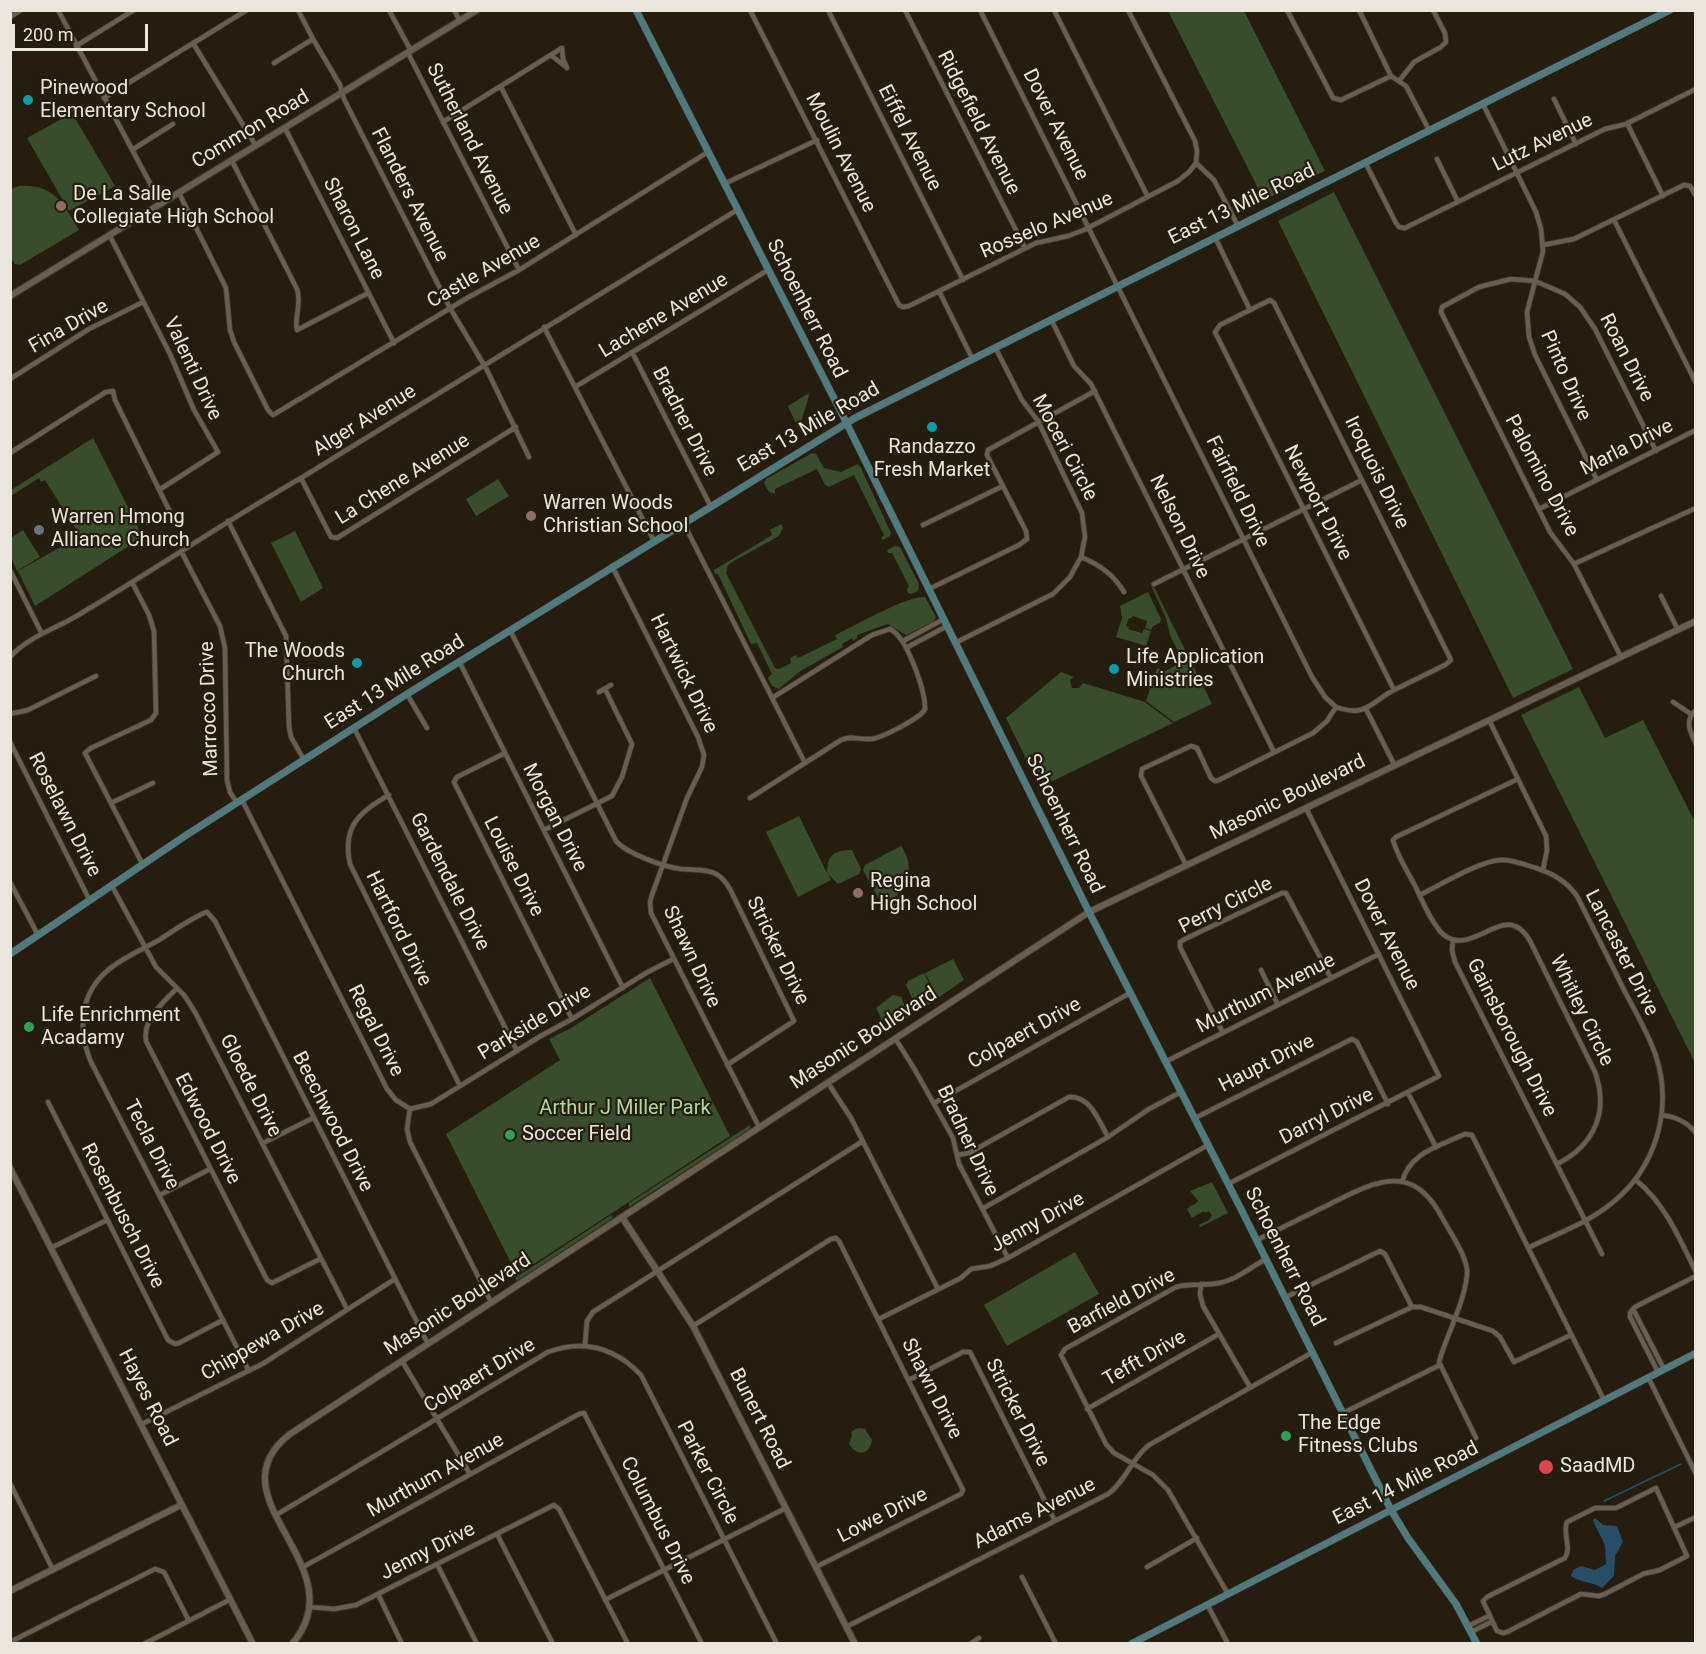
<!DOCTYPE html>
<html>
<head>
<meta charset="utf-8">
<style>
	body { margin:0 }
	#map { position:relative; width:1706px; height:1654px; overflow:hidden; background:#241d10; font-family:Roboto,sans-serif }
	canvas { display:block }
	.frame { position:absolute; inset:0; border:12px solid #ebe6dd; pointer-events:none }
	.scale { position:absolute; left:12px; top:24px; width:136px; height:27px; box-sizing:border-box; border:3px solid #ebe6dd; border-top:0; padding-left:8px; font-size:18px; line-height:21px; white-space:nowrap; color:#ebe6dd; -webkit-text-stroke:4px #241d10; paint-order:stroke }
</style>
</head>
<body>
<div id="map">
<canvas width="1706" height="1654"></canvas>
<div class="frame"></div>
<div class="scale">200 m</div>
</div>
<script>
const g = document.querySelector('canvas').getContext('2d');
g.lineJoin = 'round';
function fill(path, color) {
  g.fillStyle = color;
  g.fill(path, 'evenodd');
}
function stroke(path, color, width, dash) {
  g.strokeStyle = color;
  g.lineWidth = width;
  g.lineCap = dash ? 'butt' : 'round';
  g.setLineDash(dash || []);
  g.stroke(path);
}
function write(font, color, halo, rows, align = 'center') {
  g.font = font + ' Roboto,sans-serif';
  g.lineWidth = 4.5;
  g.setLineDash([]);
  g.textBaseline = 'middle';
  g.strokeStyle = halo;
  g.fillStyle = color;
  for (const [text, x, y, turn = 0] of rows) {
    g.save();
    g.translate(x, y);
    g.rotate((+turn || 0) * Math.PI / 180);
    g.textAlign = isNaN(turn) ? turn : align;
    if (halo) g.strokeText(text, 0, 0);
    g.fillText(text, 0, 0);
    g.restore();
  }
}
const green = new Path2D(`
	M1168,11H1244L1325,171L1264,200Z
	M72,113L115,186L69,211L27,138Z
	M19,186C54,184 63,203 79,230L20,265L15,264L10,257L11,189Z
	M1334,192L1573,669L1513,698L1278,221Z
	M809,393C808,405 801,415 801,428H798L788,406Z
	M93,438L143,537L35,606L18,571L66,544V538L77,531L45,480L41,482L39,478L11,496V490Z
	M812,453L816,454L824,468L841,472L858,464L861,468L891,533L890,536L883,540L881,538L884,535L854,475L829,487L825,485L817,469L775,489V494L769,492L764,483L766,479Z
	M498,479L509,496L476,516L466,499Z
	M781,524L783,528L779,536L732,562L728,565L726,573L775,668L779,669L791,663L790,658L796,655L798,658L837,639L835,635C854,626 908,595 925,597L936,617L934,621L906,635L888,624L857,635V638L853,641L852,638L842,644L843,647L799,672L779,689L772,686L768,678L772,674L757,643L751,644L718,574H715L714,570L772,535L770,530Z
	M23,530L40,557L17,571L11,557V538Z
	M295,531L323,588L301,602L271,543Z
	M895,546L900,547L919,584L918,591L911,594L908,593L907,589L909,586L892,553H888L887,550Z
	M1150,583H1152L1212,704L1174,722L1146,701L1157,668L1165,671L1183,662L1170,635L1166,618Z
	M1148,592L1161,619L1160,623L1153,626L1151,630L1145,628L1147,621L1133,616L1131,618H1129L1126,626L1129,627L1128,629L1142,633L1144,629L1151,631L1146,646L1116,637L1122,618L1120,606Z
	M1061,672L1074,677L1070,680L1072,688H1079L1083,683L1145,702L1173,723L1040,787L1006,718Z
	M1579,687L1605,738L1643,720L1695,822V1063L1521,715Z
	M799,816L827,873C827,856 833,850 852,850L861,869L859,874L838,884L828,874L831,880L798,897L766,832Z
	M901,846C918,870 905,893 883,907L863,870L865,865Z
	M953,959L964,980L938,998L925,973Z
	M924,973L937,999L918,1011L906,985L908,981Z
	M650,978L730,1136L517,1275L446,1134L560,1060L549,1039L571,1028Z
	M893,995L901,997L910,1016L887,1031L876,1008Z
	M750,1125V1129L629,1207V1203Z
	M1212,1182L1228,1213L1200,1227L1199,1225L1209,1220L1212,1216L1209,1211L1205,1213L1204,1211L1192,1218L1187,1209L1190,1207L1189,1206L1194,1205L1198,1201L1200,1203L1190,1191Z
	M611,1215L613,1218L517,1281L515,1278Z
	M1075,1252L1099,1294L1007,1346L984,1305Z
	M858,1428L865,1429L872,1440C870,1455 857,1457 849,1444L852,1435L851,1432Z`);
const water = new Path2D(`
	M1595,1518L1603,1525L1617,1526L1623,1542L1615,1556L1614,1576L1602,1588C1594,1582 1581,1583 1571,1576L1573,1570L1581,1566L1595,1570L1606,1564L1605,1545L1594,1523L1593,1520Z`);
const stream = new Path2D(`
	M1695,1457H1696
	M1604,1501L1681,1464`);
const minor = new Path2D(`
	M58,10L161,204
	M298,10L313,39L340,85L344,99L450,308L487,370L529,457
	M389,10L411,51
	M454,10L460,21
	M750,10L899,305L903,307L909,306L1036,243L1068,236L1084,230L1178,181L1189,172L1196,163
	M828,10L963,280
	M905,10L1025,248
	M980,10L1312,677L1325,697L1336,707
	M1054,10L1148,197
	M1128,10L1195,141L1197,151L1196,163L1214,180L1238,226
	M1287,10L1333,98L1341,100L1391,76
	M1359,10L1391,76L1406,86L1429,130
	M10,17L21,10
	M193,43L256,146
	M76,46L134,10
	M408,53L519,270
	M552,56L566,67
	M274,63L313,39
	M1399,81L1414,62L1441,47L1446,42L1445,33L1433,10
	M501,87L576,235
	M104,98L247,10
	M1554,99L1576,144
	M1483,104L1536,212L1541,229L1543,251L1527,312L1529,337L1535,355L1597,480
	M443,122L562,48L563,59L567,68
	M1627,123L1663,196
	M285,128L394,343
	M132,150L173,124
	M1437,159L1458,202
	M232,161L297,289C302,305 294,317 297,330L368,293
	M1365,162L1396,223L1399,227L1405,228L1605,129L1626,124L1696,89
	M724,184L817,140
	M179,193L226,288L230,330L234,342L268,410L273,415L467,298L519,270L708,152
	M1614,220L1696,383
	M110,236L170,354L194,410L218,452L159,490
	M1215,237L1250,310
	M1543,245L1574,239L1684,185L1690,186L1696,196
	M939,291L972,358
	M1051,319L1074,366L1091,384L1274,752
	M544,327L654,541
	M632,352L710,505
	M10,379L89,329L143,302
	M575,387L768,270
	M10,453L106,392L113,391L115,400L173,518
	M301,478L331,537L337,538L516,427
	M1539,509L1696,430
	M228,521L286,636L289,726L291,737L304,760
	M683,522L805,763
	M923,525L1003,486
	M181,551L220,626L225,648L227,780L230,792L237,803
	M1081,557C1100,565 1113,574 1124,592
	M1574,564L1696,508
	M612,566L698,737L704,755L702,767L687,798L652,895L650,902L651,913L759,1127
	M10,570L42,634
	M132,582L149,615L154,631L156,713L151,720L91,748L85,753L143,865
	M1154,584L1362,480
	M929,589L1019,545L1027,539L1026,531L987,455L988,450L1095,391
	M1661,596L1678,630
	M510,630L616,841C627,854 665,867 681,869C703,871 717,866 730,889L794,1021L727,1065
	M903,641L944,619
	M955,643L1053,594L1070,577L1081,557L1085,537L1082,513L1038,421L1022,400L995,347
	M906,648L947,626
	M10,657C29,636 56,629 80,614C154,570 226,521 301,478L737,210
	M1621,657L1574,564L1550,532L1441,312L1442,307L1479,287L1511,279L1535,281L1565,294L1580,307L1595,329L1656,451
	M459,661L623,988
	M599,692L611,685
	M407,694L427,728
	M1673,702L1691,714
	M1366,709L1395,766
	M1696,710C1684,720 1690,732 1696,744
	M10,714L28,710L96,676
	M1489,720L1546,836L1547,850L1543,870
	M354,728L517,1051
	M10,742L90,901
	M505,753L457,777L454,782L572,1019
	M1518,779L1396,837L1393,840C1397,855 1406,869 1413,882C1421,897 1427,914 1437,927C1440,932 1446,937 1451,939C1480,949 1507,901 1530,941L1595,1072C1609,1111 1595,1145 1557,1164
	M389,795C359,812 342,827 350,864L460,1086
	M750,798L841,740C852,735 858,740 870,739C880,739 921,718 925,709C925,690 907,637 890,629L872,635L772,698
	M242,800L387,1089L396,1100L410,1109
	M111,803L153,783
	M544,830L612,796L622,777L632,744L605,689
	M1186,865L1141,776L1142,769L1191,746L1197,748L1211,778L1215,781L1219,780L1313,733L1327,721L1336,707C1366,718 1371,702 1394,690L1445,665L1451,660L1274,303L1270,300L1220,325L1215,332L1394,690
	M10,882L38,935
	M112,886L156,967L184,995L195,1012L347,1309
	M1420,895C1440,885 1480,861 1500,860C1512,859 1525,865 1536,868C1554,874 1566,881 1577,896C1593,928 1609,959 1624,990C1635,1011 1648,1033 1656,1056C1673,1109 1656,1168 1612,1203C1588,1223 1556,1234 1528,1248
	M1453,940L1452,950L1455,962L1602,1254
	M1261,970L1278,1005
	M176,989C163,1003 142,1020 146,1041L267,1280L272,1283L320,1259
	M1223,1033L1180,947V942L1185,939L1282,893H1286L1331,978
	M895,1038L915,1070L953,1138L959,1164L1008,1258
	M1165,1062L1379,954
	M828,1083L851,1118L938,1289
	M1408,1093L1436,1147
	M48,1102L168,1340L175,1344L179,1343L223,1320
	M934,1103L1130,993
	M410,1109L431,1104L539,1037L572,1019L646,973L673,959
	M410,1109L407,1129L410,1142L491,1302
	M1662,1115C1677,1117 1687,1122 1696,1133
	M1195,1118L1352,1039L1357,1042L1388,1104
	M263,1143L313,1118
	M957,1155L969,1153L1069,1097C1090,1095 1099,1121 1108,1137
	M1636,1180C1666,1205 1679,1238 1696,1272
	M1402,1182C1410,1152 1440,1146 1465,1134L1472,1135L1604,1400
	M1228,1184L1439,1076L1306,808
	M160,1195L210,1169
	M982,1209L1108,1137L1149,1109L1181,1092
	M1257,1240C1281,1228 1306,1216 1330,1204C1379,1179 1414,1162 1444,1221C1452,1235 1469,1260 1467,1275C1464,1304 1447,1334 1439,1362L1476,1438
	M51,1248L107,1220
	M1201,1284L1200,1294L1203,1306L1250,1387
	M1286,1297L1380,1251L1385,1254L1412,1307H1421L1493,1331L1500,1337L1514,1362L1571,1335
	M1633,1309L1664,1369
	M879,1319L961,1278L971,1269L990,1266L1008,1258L1208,1145
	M693,1326L831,1239L836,1238L839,1241L963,1490L961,1494L816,1567
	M1336,1343L1412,1307
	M585,1345L587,1321L593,1312L863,1141
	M402,1361L470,1474
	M249,1371L90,1060C78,1029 80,994 107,971C121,958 142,950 159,940C172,932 194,916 207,912L215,921L428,1344
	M1658,1372L1630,1317V1313L1635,1307L1696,1276
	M1648,1377L1696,1474
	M909,1380L963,1352H970L1055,1521
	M1087,1409L1219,1334
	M1343,1413L1440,1365
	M142,1424L264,1363L395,1279
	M10,1483L53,1570
	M1656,1488L1687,1556L1660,1570L1643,1574L1605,1594L1599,1596L1581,1594L1507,1632L1503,1633L1497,1631L1483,1601L1487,1597L1565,1558C1572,1547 1562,1533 1567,1522L1595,1508H1616Z
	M276,1515L548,1352C584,1339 615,1348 641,1375L777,1644
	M1675,1527L1696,1517
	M497,1534L553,1644
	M437,1564L477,1644
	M303,1567L579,1414L584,1413L702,1644
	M1147,1567L1197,1538
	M1022,1577L1056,1644
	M378,1594L402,1644
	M1228,1594L1168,1490L1153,1475L1114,1453L1106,1444L1061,1355L1065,1349L1176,1287C1191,1283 1205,1286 1219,1283C1236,1280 1251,1267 1266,1259
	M605,1600L786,1508
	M1207,1604L1228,1644
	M310,1607L334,1609L356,1605L554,1505L559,1509L628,1644
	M1468,1626L1489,1616
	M846,1627L1108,1494C1126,1481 1131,1459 1149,1445L1313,1352
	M1471,1632L1491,1622
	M10,1642L155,1569L164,1572L189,1621
	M144,1644L229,1600
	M970,1644L979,1638`);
const tertiary = new Path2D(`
	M10,296L477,10
	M10,1168L253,1644
	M622,1217L693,1326L855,1644
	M10,1591L181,1505
	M292,1644C359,1566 208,1498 290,1434L1089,912L1696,621`);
const secondary = new Path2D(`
	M636,10L841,412L1089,912L1241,1209L1391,1510L1408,1538L1456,1604L1477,1644
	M10,954L188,834L407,694L855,418L1670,10
	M1131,1644L1696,1353`);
const markers = [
	[28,100,6,"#0f9aa8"],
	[61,206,6,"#8d6e63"],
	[932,427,6,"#0f9aa8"],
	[531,516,6,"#8d6e63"],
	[39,530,6,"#6b7280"],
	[357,663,6,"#0f9aa8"],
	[1114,669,6,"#0f9aa8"],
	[858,893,6,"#8d6e63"],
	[29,1027,6,"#2e9e5b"],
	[510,1135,6,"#2e9e5b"],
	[1286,1436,6,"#2e9e5b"],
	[1546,1467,8,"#e0444e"]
];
const poiNames = [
	["Pinewood",40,89],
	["Elementary School",40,112],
	["De La Salle",73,195],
	["Collegiate High School",73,218],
	["Randazzo",932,448,"center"],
	["Fresh Market",932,471,"center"],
	["Warren Woods",543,504],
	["Christian School",543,527],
	["Warren Hmong",51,518],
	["Alliance Church",51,541],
	["The Woods",345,652,"right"],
	["Church",345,675,"right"],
	["Life Application",1126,658],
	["Ministries",1126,681],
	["Regina",870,882],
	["High School",870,905],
	["Life Enrichment",41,1016],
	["Acadamy",41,1039],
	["Soccer Field",522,1135],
	["The Edge",1298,1424],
	["Fitness Clubs",1298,1447],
	["SaadMD",1560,1467]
];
const streetNames = [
	["Ridgefield Avenue",978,123,63],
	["Dover Avenue",1055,125,63],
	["Common Road",251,130,-31],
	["Eiffel Avenue",909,138,63],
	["Sutherland Avenue",469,139,63],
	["Lutz Avenue",1543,143,-26],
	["Moulin Avenue",840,153,63],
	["Flanders Avenue",409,195,63],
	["East 13 Mile Road",1242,205,-26],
	["Rosselo Avenue",1047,226,-23],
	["Sharon Lane",353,229,63],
	["Castle Avenue",484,272,-30],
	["Schoenherr Road",806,309,63],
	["Lachene Avenue",664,316,-31],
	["Fina Drive",69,327,-30],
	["Roan Drive",1626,358,63],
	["Valenti Drive",192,369,65],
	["Pinto Drive",1565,376,66],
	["Alger Avenue",365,421,-32],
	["Bradner Drive",684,422,63],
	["East 13 Mile Road",809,428,-30],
	["Moceri Circle",1064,448,62],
	["Marla Drive",1627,448,-27],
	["Iroquois Drive",1376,473,64],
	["Palomino Drive",1541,476,62],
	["La Chene Avenue",403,480,-32],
	["Fairfield Drive",1237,492,64],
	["Newport Drive",1317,503,63],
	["Nelson Drive",1179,527,64],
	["Hartwick Drive",683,674,64],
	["East 13 Mile Road",395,683,-32],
	["Marrocco Drive",210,709,-92],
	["Masonic Boulevard",1288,798,-26],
	["Roselawn Drive",64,815,63],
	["Morgan Drive",554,818,63],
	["Schoenherr Road",1064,824,64],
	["Louise Drive",513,867,63],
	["Gardendale Drive",449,882,63],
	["Perry Circle",1226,906,-27],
	["Hartford Drive",398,929,64],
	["Dover Avenue",1386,935,63],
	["Stricker Drive",777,951,64],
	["Lancaster Drive",1621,953,63],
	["Shawn Drive",691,957,65],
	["Murthum Avenue",1266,994,-27],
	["Whitley Circle",1581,1011,64],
	["Parkside Drive",535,1023,-31],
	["Regal Drive",375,1031,63],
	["Colpaert Drive",1025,1034,-29],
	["Gainsborough Drive",1511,1038,63],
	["Masonic Boulevard",864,1039,-33],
	["Haupt Drive",1267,1064,-27],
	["Gloede Drive",250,1086,63],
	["Darryl Drive",1327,1117,-27],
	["Beechwood Drive",332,1122,63],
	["Edwood Drive",207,1129,63],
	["Bradner Drive",967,1141,65],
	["Tecla Drive",151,1145,63],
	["Rosenbusch Drive",122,1216,63],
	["Jenny Drive",1038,1223,-29],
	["Schoenherr Road",1284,1257,63],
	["Barfield Drive",1122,1302,-28],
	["Masonic Boulevard",458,1305,-33],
	["Chippewa Drive",263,1342,-30],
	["Tefft Drive",1145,1359,-30],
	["Colpaert Drive",480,1376,-31],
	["Shawn Drive",931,1389,63],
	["Hayes Road",147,1398,63],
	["Stricker Drive",1017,1413,63],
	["Bunert Road",759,1419,63],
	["Parker Circle",707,1473,63],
	["Murthum Avenue",436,1476,-29],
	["East 14 Mile Road",1406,1484,-27],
	["Adams Avenue",1035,1514,-27],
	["Lowe Drive",883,1516,-27],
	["Columbus Drive",657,1521,63],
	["Jenny Drive",428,1552,-27]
];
const parkNames = [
	["Arthur J Miller Park",625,1109]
];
fill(green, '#394c2c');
fill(water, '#264f67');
stroke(stream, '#264f67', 1.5);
stroke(minor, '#3e3831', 6);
stroke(tertiary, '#3e3831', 8);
stroke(secondary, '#3e3831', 8);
stroke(minor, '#685f51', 4.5);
stroke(tertiary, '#685f51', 6);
stroke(secondary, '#52797c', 7);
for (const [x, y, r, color] of markers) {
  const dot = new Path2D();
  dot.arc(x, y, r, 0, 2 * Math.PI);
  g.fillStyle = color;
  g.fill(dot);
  stroke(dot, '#241d10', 2);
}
write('20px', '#ebe6dd', '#241d10', poiNames, 'left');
write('20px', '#ebe6dd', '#241d10', streetNames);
write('20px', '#b1d699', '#241d10', parkNames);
</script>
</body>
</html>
